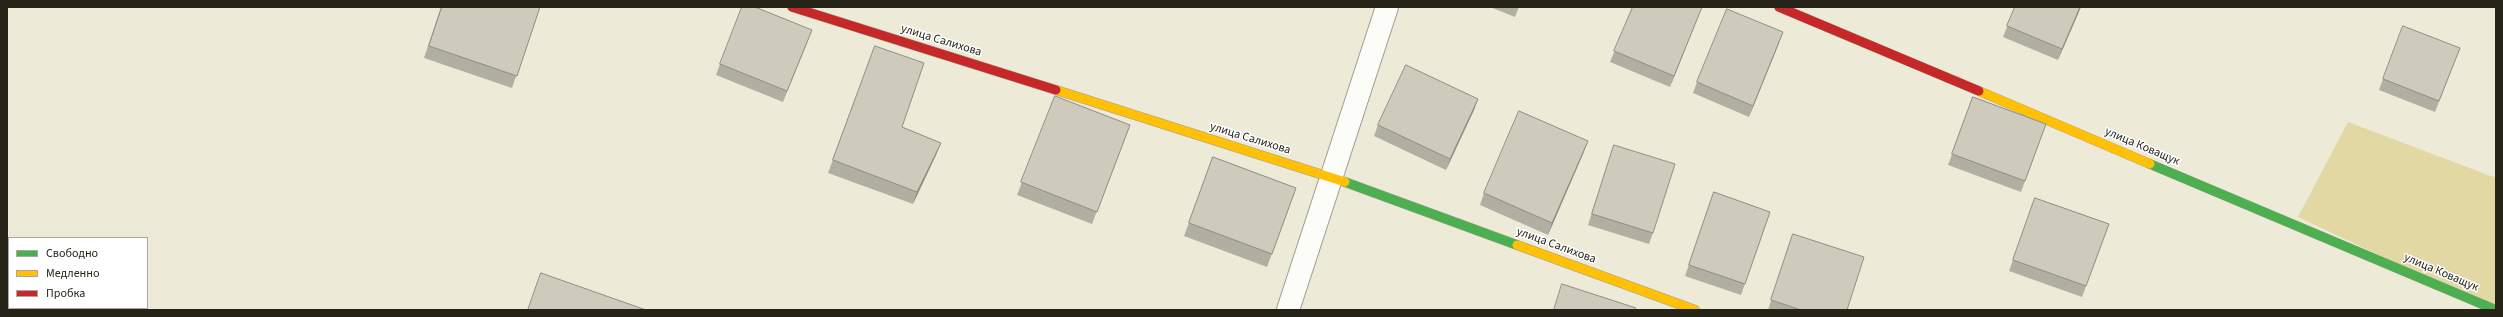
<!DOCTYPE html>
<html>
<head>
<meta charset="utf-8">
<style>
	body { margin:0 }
	#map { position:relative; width:2503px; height:317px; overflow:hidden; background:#eeead8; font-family:"Source Sans 3",sans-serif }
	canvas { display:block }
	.frame { position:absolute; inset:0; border:8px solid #262418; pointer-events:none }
	.legend { position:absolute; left:8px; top:237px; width:140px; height:72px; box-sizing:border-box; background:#fff; border:1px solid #a8a7a3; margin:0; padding:5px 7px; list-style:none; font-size:12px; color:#262418 }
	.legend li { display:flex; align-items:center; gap:8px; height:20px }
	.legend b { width:20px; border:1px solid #a8a7a3 }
</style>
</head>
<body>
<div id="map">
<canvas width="2503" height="317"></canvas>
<div class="frame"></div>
<ul class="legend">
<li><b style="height:5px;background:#4caf50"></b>Свободно</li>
<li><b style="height:5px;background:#ffc107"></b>Медленно</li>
<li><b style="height:5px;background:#c62828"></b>Пробка</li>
</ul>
</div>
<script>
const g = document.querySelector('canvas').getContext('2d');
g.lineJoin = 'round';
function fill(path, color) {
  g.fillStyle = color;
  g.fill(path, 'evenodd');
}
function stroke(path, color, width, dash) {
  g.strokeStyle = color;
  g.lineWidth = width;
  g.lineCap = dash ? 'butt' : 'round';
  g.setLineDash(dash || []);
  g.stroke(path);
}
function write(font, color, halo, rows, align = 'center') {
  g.font = font + ' "Source Sans 3",sans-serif';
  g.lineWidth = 3;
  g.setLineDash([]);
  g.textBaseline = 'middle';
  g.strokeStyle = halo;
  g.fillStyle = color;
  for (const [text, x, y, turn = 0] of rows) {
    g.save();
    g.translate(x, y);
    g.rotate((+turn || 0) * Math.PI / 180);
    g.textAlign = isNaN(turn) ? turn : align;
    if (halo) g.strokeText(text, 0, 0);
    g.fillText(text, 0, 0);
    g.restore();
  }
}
const green = new Path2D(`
	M2348,122L2496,178V310L2298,217Z`);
const street = new Path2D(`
	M1288,310L1387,7`);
const fast = new Path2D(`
	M2150,164L2496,310
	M1345,182L1517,245
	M7,285L9,286`);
const slow = new Path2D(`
	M1056,90L1345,182
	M1979,91L2150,164
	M1517,245L1695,310
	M70,308L76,310`);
const jam = new Path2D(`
	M792,7L1056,90
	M1779,7L1979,91`);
const wall = new Path2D(`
	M441,7H540L512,88L424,58Z
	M1490,7H1519L1515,17Z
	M1633,7H1702L1670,87L1610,62Z
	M2015,7H2081L2058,60L2003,37Z
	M808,41L783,102L716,75L720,64Z
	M1779,43L1749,117L1693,93L1697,82Z
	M875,46L902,127L941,143L936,155L913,204L828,173Z
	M2460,48L2435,112L2379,90L2383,79Z
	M1055,96L1130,125L1092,224L1017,195Z
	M1973,97L2046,124L2021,192L1948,165Z
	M1478,99L1474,110L1446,170L1374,136L1378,125Z
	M1588,141L1583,154L1548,235L1480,205L1484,193Z
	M1614,145L1653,233L1649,244L1588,225Z
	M1213,157L1296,188L1267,267L1184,236Z
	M1714,192L1770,212L1741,295L1685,276Z
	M2035,198L2109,224L2082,297L2009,271Z
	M1793,234L1847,310H1768Z`);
const shadedWall = new Path2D(`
	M1702,7L1670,87L1674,76Z
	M2080,7H2081L2058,60L2062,49Z
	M1783,32L1779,43L1749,117L1753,106Z
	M1478,99L1474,110L1446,170L1450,159Z
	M1588,141L1583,154L1548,235L1552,223Z
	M941,143L936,155L913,204L917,192Z`);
const building = new Path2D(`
	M442,7H540L517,76L429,46Z
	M742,7H755L812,30L787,91L720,64Z
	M1633,7H1702L1674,76L1614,51Z
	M2015,7H2080L2062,49L2007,26Z
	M1727,9L1783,32L1753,106L1697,82Z
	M2403,26L2460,48L2439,101L2383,79Z
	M875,46L924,63L902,127L941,143L917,192L833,160Z
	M1406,65L1478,99L1450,159L1378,125Z
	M1055,96L1130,125L1097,212L1021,182Z
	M1973,97L2046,124L2025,181L1952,154Z
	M1519,111L1588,141L1552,223L1484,193Z
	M1614,145L1675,164L1653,233L1592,214Z
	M1213,157L1296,188L1272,254L1189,223Z
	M1714,192L1770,212L1745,284L1689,265Z
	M2035,198L2109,224L2086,286L2013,260Z
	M1793,234L1864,257L1847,310H1801L1771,300Z
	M541,273L646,310H528Z
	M1562,284L1636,308L1635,310H1554Z`);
const streetNames = [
	["улица Салихова",941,41,17],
	["улица Салихова",1250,139,17],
	["улица Коващук",2142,147,23],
	["улица Салихова",1556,246,20],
	["улица Коващук",2441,273,23]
];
fill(green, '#e2d8a3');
stroke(street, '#a09d8f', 24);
stroke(fast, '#a09d8f', 10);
stroke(slow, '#a09d8f', 10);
stroke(jam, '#a09d8f', 10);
stroke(street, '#fcfcf9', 22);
stroke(fast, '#4caf50', 9);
stroke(slow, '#ffc107', 9);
stroke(jam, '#c62828', 9);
fill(wall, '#b1afa2');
fill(shadedWall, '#908e84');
fill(building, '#cecbbc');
stroke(building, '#908e84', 1);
write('12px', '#262418', '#fff', streetNames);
</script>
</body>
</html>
